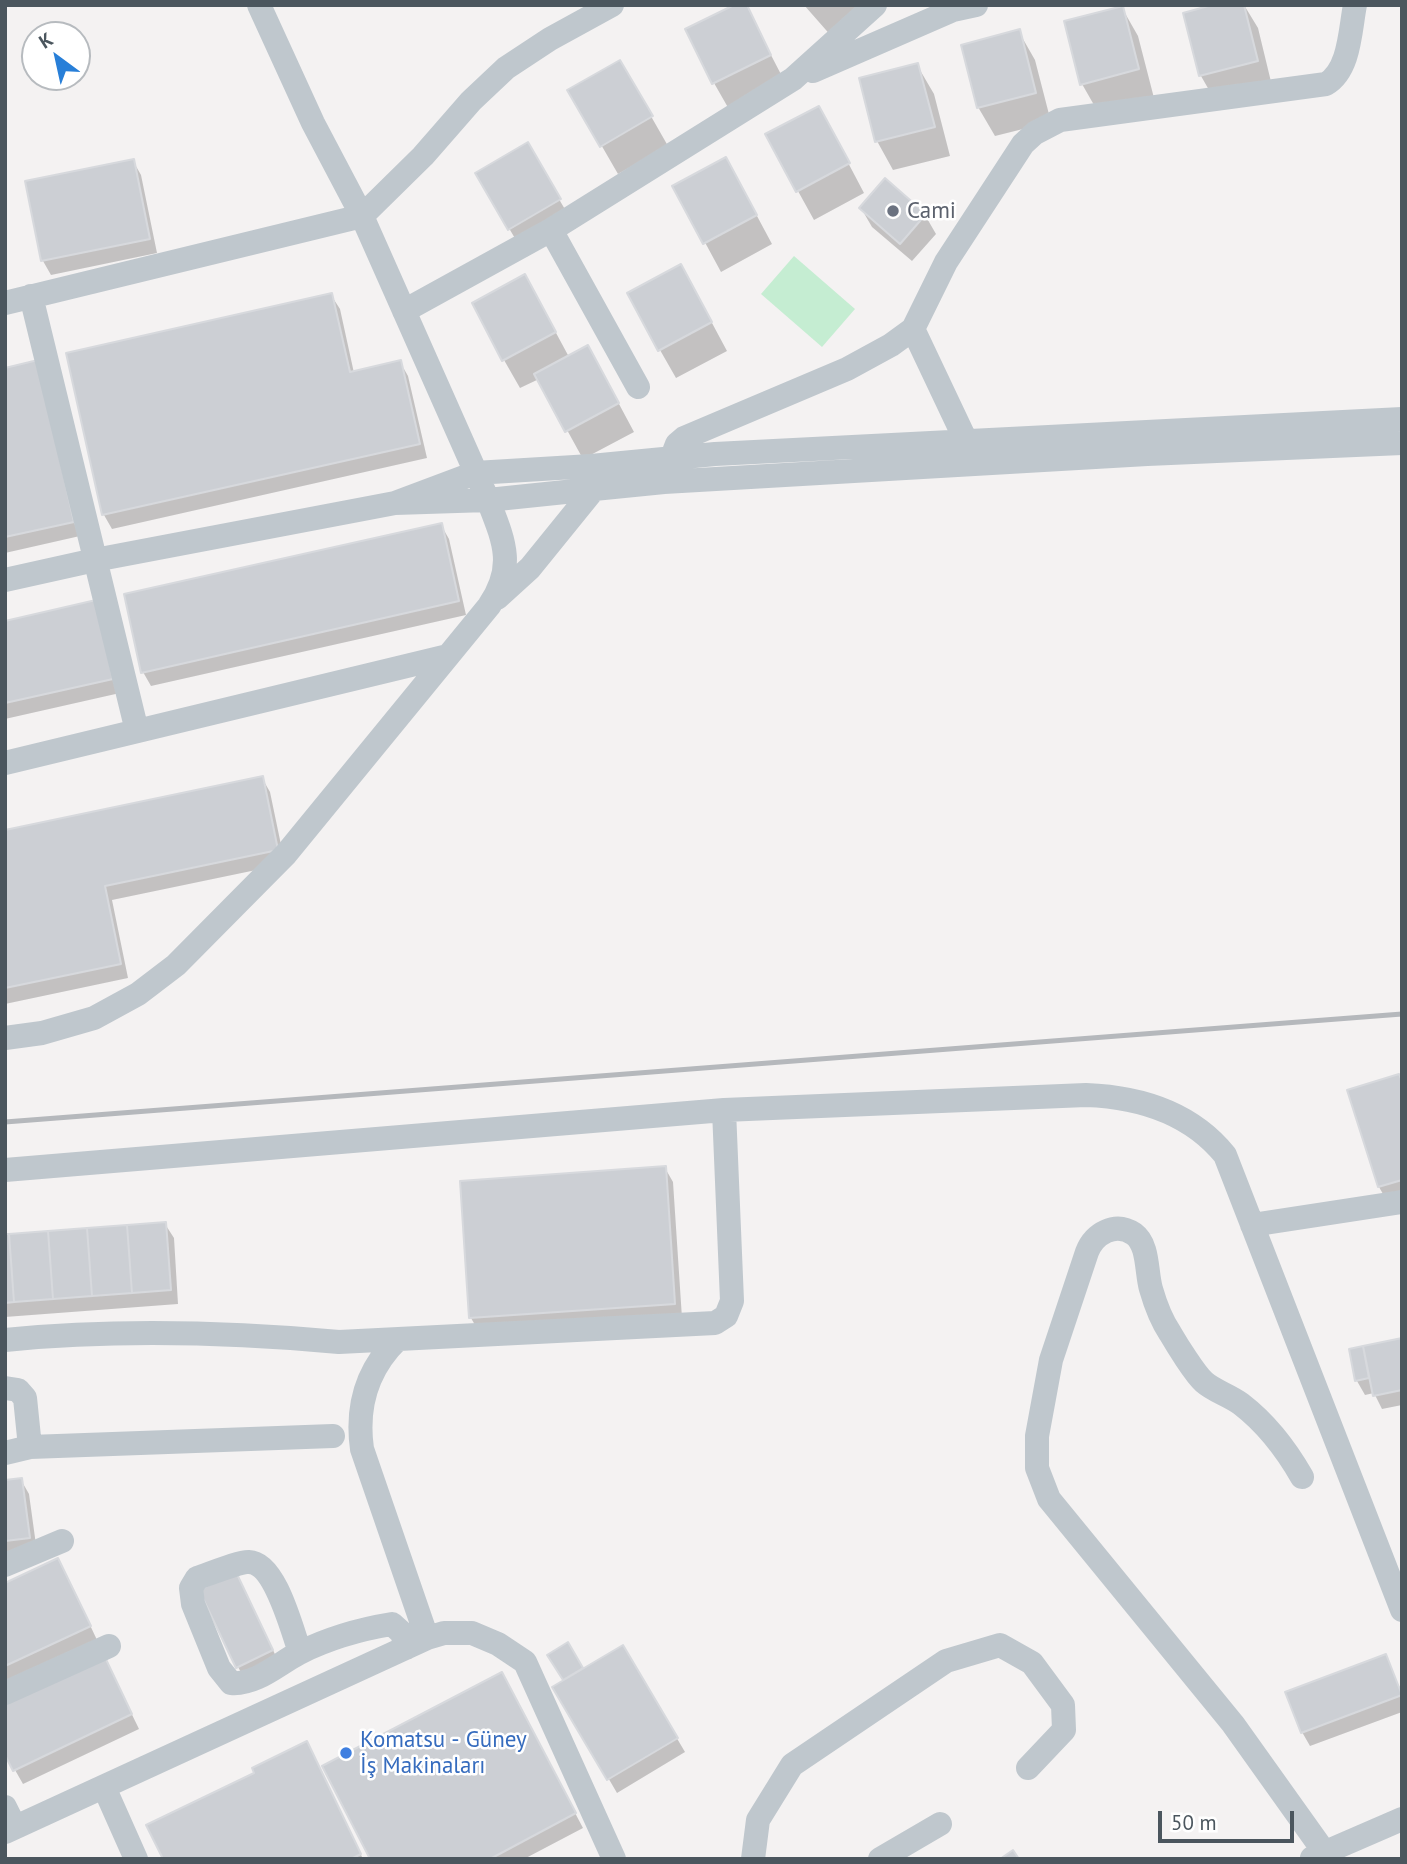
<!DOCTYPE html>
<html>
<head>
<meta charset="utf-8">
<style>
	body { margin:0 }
	#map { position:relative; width:1407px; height:1864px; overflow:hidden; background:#f4f2f2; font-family:"PT Sans",sans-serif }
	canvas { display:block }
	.frame { position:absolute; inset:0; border:7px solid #4b565e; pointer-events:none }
	.north { position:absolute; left:21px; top:21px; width:70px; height:70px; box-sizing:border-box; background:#fff; border:2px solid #b7bbbf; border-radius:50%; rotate:327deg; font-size:19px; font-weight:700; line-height:28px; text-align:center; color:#4b565e }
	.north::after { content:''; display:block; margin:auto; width:24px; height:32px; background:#287fd8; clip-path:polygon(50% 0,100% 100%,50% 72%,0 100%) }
	.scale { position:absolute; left:1158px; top:1811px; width:136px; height:32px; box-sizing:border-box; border:4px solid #4b565e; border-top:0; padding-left:9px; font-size:21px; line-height:24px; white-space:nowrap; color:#4b565e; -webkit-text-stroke:5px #fff; paint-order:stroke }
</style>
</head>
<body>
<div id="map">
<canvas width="1407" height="1864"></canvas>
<div class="frame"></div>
<div class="north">K</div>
<div class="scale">50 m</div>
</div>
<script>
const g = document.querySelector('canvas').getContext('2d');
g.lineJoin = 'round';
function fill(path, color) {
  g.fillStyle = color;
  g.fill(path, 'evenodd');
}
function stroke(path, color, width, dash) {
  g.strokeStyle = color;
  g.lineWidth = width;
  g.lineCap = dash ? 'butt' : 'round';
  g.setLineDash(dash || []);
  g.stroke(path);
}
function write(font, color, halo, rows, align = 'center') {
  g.font = font + ' "PT Sans",sans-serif';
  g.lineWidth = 5;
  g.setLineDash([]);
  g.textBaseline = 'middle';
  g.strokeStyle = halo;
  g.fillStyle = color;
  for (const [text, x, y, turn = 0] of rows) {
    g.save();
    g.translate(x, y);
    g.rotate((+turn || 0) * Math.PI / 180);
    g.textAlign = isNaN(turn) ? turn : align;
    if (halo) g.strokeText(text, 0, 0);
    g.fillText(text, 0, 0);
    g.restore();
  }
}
const green = new Path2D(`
	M794,256L855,309L822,347L761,294Z`);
const shadow = new Path2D(`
	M745,5L786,84L730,111L714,83Z
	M804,5H870L833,38Z
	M1219,5H1244L1258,28L1273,90L1217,104L1201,76L1185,14Z
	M1122,8L1138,36L1154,98L1098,112L1082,84Z
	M1019,32L1035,60L1051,122L995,136L978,107Z
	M620,62L668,146L618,174L570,91Z
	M917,65L934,94L950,156L893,170L877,141Z
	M767,135L834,136L864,193L814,220Z
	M527,145L576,228L526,257L477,174Z
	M133,161L141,175L157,253L51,275L43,261L27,183Z
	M675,187L742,188L772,244L721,272Z
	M861,208L925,215L936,234L912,261L872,227Z
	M331,295L340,309L354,373L400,362L408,376L427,458L112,529L104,515Z
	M697,295L727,351L676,378L660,350Z
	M541,305L569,357L604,376L634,432L583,459L539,379L520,388L504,360Z
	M5,369L80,536L5,553Z
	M441,525L449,539L466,615L151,686L143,672Z
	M95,602L120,693L5,719V622Z
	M262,778L270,792L285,864L112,900L128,978L5,1004V832Z
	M1402,1081V1196L1387,1201L1379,1187L1349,1092Z
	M665,1168L673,1182L682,1318L479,1332L471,1318Z
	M165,1224L174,1238L178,1304L5,1317V1236Z
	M1402,1340V1405L1382,1409L1374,1393L1365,1395L1357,1381L1351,1350Z
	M21,1480L29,1494L37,1552L5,1556V1482Z
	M66,1574L97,1640L5,1684V1585Z
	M244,1588L280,1665L246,1681L238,1667Z
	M567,1645L583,1671L623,1647L685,1752L617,1793L555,1687L565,1681L550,1655Z
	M103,1655L139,1729L23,1784L15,1770Z
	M1385,1656L1402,1692V1712L1310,1746L1302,1732Z
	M509,1688L583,1828L524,1859H372Z
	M314,1757L363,1859H165Z`);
const building = new Path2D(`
	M734,5H747L771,55L712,84L685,29Z
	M1212,5H1244L1258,61L1199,76L1183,13Z
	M1123,6L1139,69L1080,85L1064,21Z
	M1020,29L1036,93L977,108L961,45Z
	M620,60L653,116L600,147L567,90Z
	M918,63L935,127L875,142L859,78Z
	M819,106L850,163L796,192L765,134Z
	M528,142L561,199L508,230L475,173Z
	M726,157L757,215L703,244L672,186Z
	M134,159L150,239L41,261L25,181Z
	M885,178L926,214L900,244L859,208Z
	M681,264L712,322L658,351L627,293Z
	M525,274L556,332L502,361L472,303Z
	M332,293L350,372L401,360L420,444L102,515L66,353Z
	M588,345L619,403L565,432L534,374Z
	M38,360L74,522L5,537V368Z
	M442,523L459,601L141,673L124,594Z
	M96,600L113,679L5,703V621Z
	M263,776L278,850L105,886L121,964L5,988V830Z
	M1399,1074L1402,1081V1180L1378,1187L1347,1090Z
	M666,1166L675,1304L469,1318L460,1181Z
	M166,1222L171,1290L132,1293L127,1225Z
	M127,1225L132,1293L92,1296L87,1228Z
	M87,1228L92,1296L53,1299L48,1231Z
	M48,1231L53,1299L14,1302L9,1234Z
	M5,1234H9L14,1302L5,1303Z
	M1402,1338V1390L1373,1396L1363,1346Z
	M1363,1346L1369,1378L1355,1381L1349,1349Z
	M22,1478L30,1538L5,1541V1480Z
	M58,1558L91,1626L5,1666V1583Z
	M236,1572L273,1650L236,1668L199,1590Z
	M568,1642L583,1668L563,1680L547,1655Z
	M623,1645L678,1738L607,1780L552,1687Z
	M103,1653L132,1714L13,1771L5,1755V1700Z
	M1386,1654L1402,1695L1301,1733L1285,1692Z
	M502,1672L576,1813L490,1859H370L322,1766Z
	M307,1741L361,1854L351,1859H163L146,1825L254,1773L252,1768Z
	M1013,1850L1019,1859H1000Z`);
const minor = new Path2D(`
	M813,71L953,10L976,5
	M551,230L638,387
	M31,296L137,731
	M5,303L362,216L423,156L471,101L506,68L550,39L612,5
	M404,311L551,230L793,79L875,5
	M913,329L966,441
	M672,457L677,444L684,438L847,369L891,345L913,329L946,262L1023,144L1035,133L1060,120L1326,84C1350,70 1350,30 1355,5
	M395,503L475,473L591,466L715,454L1402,419
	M5,580L95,560L395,503L488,500L594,489
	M497,598L530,568L594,489L664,482L1147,454L1402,443
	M5,763L448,656
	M5,1038L42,1033L94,1018L138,994L176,965L286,854L489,606C516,566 504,541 488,500L362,216L313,123L259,5
	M5,1170L724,1110L1086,1095C1139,1097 1190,1112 1225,1155L1402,1610
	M1252,1225L1402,1202
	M398,1339C367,1369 356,1406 362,1449L427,1638
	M5,1340C116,1329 228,1332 339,1342L715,1323L726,1316L732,1301L724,1110
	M5,1388L18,1390L25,1398L30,1447
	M5,1453L30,1447L333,1436
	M1302,1477C1286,1449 1267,1424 1241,1404C1229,1395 1214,1391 1204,1382C1195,1374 1177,1345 1170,1333C1162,1321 1155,1303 1151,1289C1146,1272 1149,1245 1134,1234C1115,1221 1094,1234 1087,1252L1051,1360L1037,1436V1468L1049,1499L1233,1724L1325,1853
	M5,1565L62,1541
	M300,1652C292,1631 276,1563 249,1562C240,1561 207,1575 197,1578L191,1588L193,1604L219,1668L231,1683C256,1685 278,1664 299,1653C327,1639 361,1629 392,1624L402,1633L406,1648
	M5,1693L109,1646
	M104,1787L136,1859
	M5,1807L15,1827
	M5,1832L427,1638L444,1633H472L498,1644L525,1662L614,1859
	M1312,1858L1402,1819
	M753,1859L758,1820L792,1765L946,1661L1000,1645L1032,1663L1063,1705L1064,1730L1028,1768
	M880,1859L940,1824`);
const rail = new Path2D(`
	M5,1122L1402,1014`);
const markers = [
	[893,211,7,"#6b7280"],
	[346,1753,7,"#3f7fe0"]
];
const worshipNames = [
	["Cami",907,211]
];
const shopNames = [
	["Komatsu - Güney",360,1740],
	["İş Makinaları",360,1766]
];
fill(green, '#c5edd2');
fill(shadow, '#0003');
fill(building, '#cccfd4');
stroke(building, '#d7d9dd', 2);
stroke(minor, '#bfc7cd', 24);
stroke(rail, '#b5b8bc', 5);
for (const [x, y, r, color] of markers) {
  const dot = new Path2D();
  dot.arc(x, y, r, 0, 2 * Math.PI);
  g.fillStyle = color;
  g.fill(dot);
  stroke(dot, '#fff', 2.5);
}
write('23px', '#5b616d', '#fff', worshipNames, 'left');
write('23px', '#366cbe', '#fff', shopNames, 'left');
</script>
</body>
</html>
